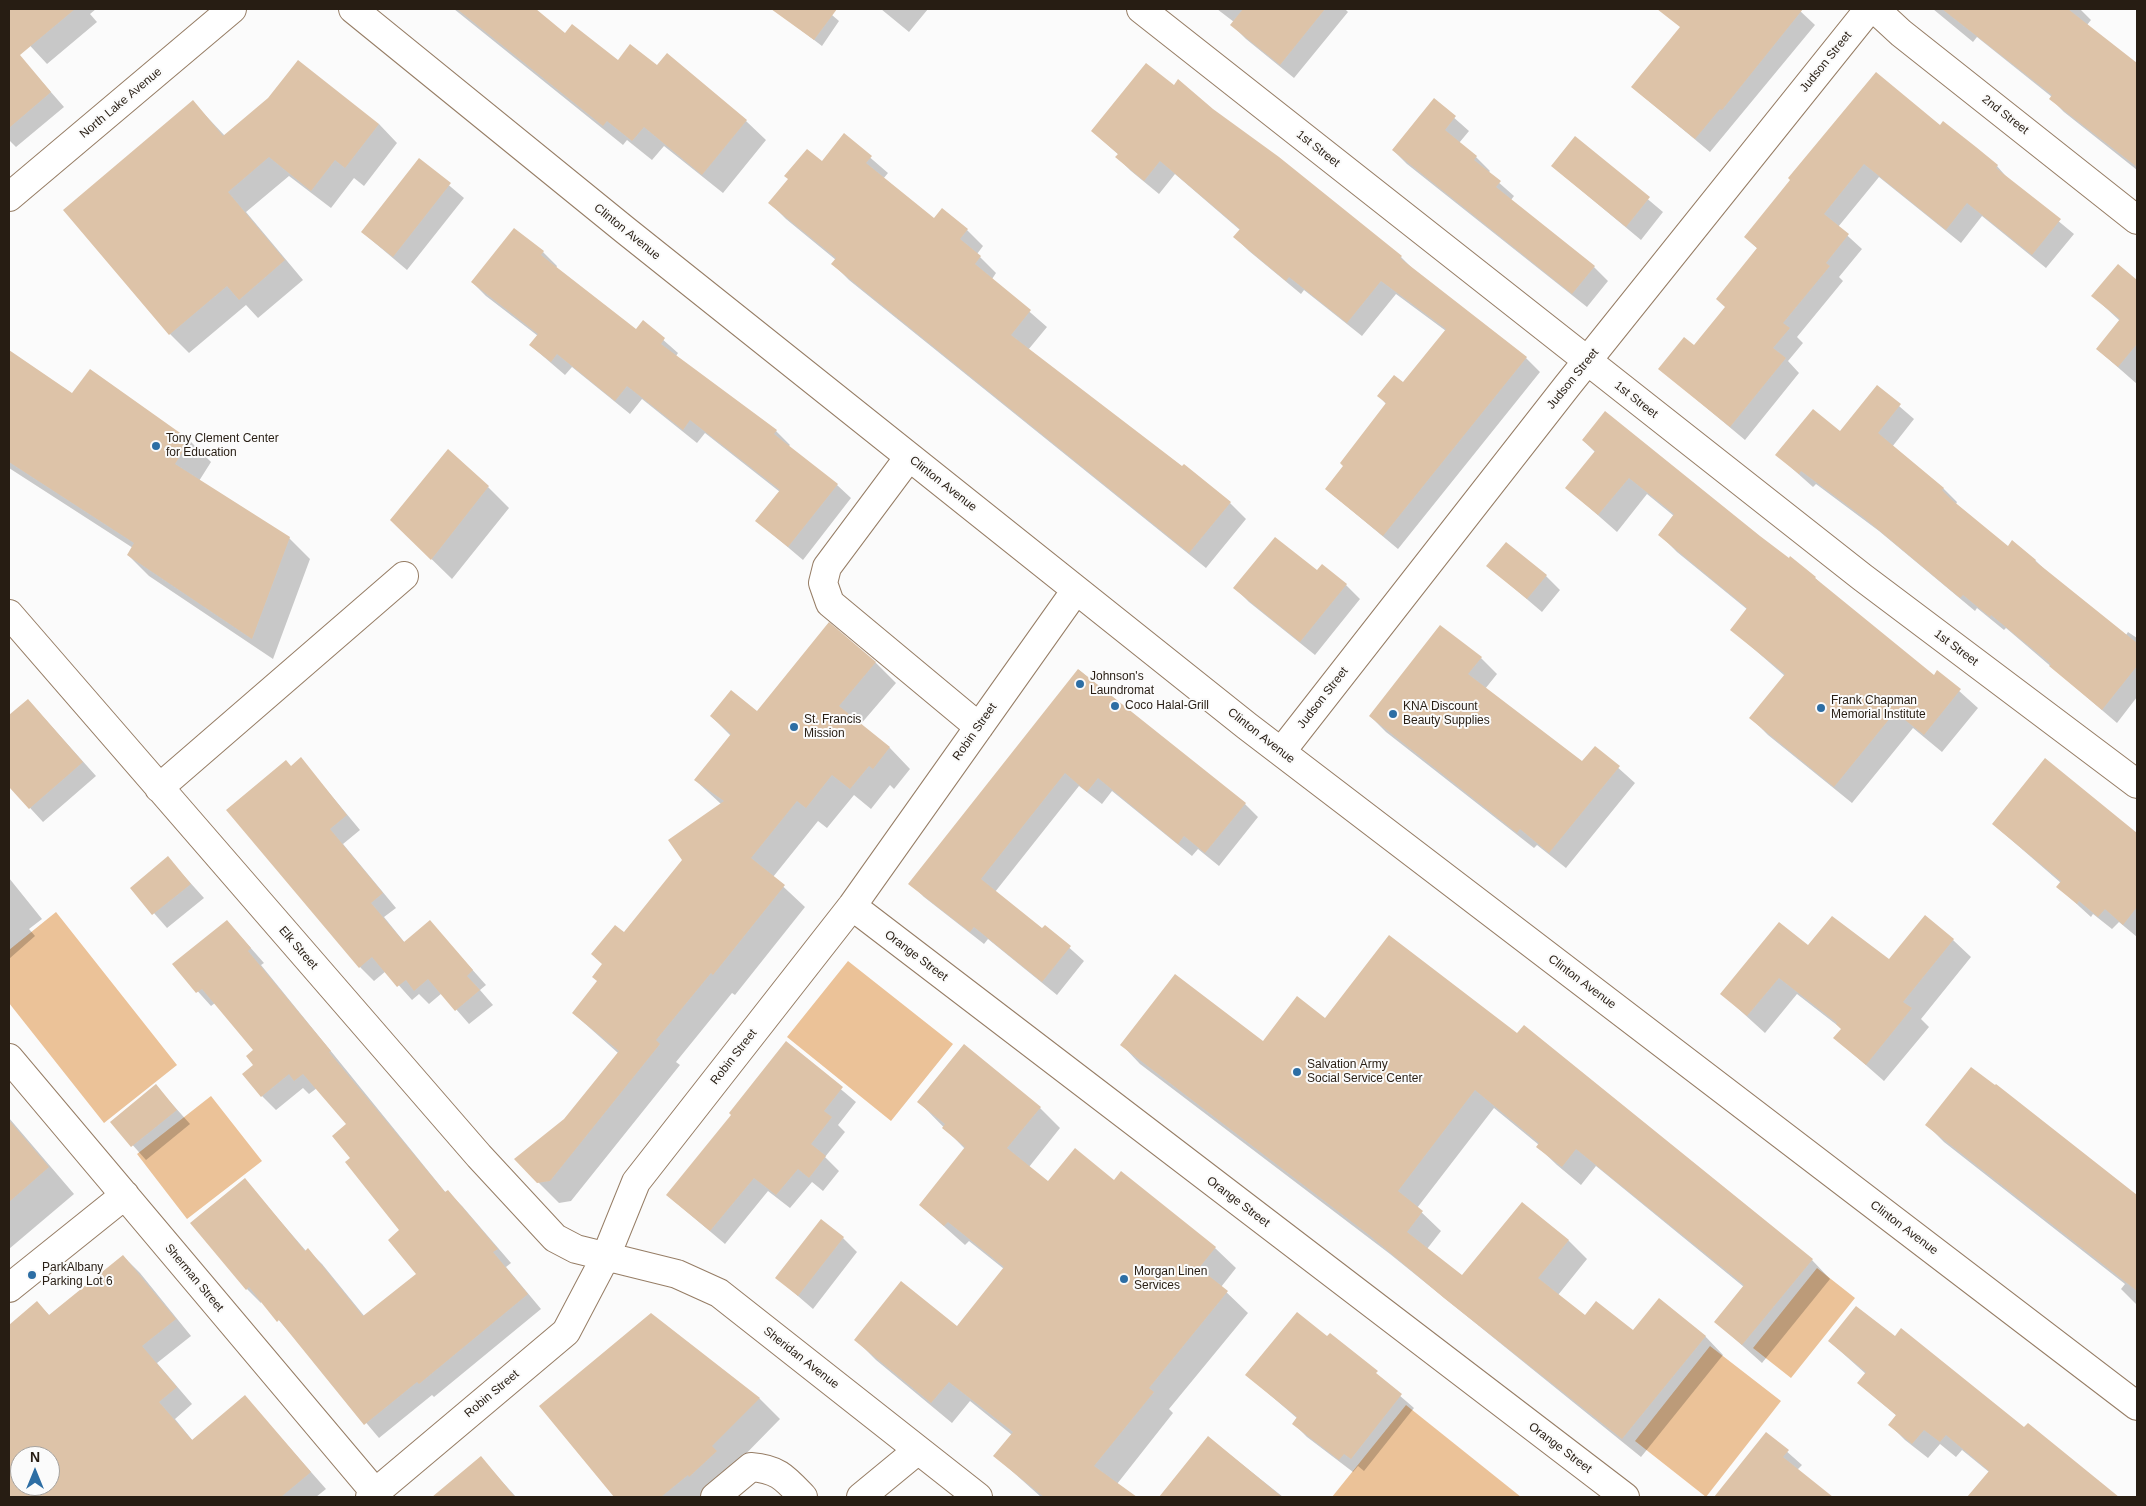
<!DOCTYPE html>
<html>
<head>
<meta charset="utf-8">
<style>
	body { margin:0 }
	#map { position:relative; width:2146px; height:1506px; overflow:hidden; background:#fbfbfb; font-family:Helvetica,sans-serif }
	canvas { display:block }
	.frame { position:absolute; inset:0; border:10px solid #271d13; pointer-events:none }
	.north { position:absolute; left:10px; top:1446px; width:50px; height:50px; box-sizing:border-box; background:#fbfbfb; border:1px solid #a6a29e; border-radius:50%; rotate:0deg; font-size:14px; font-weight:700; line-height:20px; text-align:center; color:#271d13 }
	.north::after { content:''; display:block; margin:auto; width:18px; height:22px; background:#2d6ea4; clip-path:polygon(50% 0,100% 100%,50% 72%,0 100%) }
</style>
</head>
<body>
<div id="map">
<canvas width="2146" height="1506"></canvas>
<div class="frame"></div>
<div class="north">N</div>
</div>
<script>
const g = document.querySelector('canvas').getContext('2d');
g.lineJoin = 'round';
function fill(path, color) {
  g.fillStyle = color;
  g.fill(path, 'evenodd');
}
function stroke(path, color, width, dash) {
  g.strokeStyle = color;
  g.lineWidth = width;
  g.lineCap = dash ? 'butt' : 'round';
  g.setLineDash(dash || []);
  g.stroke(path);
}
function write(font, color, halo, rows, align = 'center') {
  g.font = font + ' Helvetica,sans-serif';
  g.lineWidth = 4;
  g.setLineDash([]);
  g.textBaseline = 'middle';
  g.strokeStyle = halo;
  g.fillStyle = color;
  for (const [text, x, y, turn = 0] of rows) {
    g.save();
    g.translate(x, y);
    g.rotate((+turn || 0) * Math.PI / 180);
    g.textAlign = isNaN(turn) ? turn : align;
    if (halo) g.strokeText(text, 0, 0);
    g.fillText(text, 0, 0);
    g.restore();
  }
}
const green = new Path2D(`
	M56,912L177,1065L104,1123L9,1003V950Z
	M848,961L953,1044L891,1121L787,1037Z
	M211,1096L262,1161L187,1219L137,1154Z
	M1817,1268L1855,1298L1791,1378L1753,1348Z
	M1710,1346L1781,1401L1706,1497L1635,1441Z
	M1406,1405L1521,1497H1332Z`);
const shadow = new Path2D(`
	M9,9H96L90,14L97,22L47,64L9,23Z
	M454,9H534L565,35L618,61L657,67L746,121L766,140L723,193L664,146L652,160L627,140L623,145Z
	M798,9H825L839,21L822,46L789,21Z
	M881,9H928L909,32Z
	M1217,9H1345L1348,12L1294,78L1246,39L1232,25L1234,22Z
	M1689,9H1798L1815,25L1710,152L1632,87L1681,27L1678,24Z
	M1933,9H2080L2091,20L2087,25L2137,67L2131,79L2137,83V170L2064,112L2051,99L2052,97L1977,37L1973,42Z
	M9,44L64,107L16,147L9,140Z
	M1174,87L1212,110L1401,257L1415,271L1526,358L1540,372L1398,549L1326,489L1345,466L1386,404L1379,396L1403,384L1446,331L1396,294L1362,336L1304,290L1301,294L1249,251L1235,237L1240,230L1175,174L1159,194L1131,171L1117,157L1119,155L1092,131Z
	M1434,100L1469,131L1459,143L1476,157L1490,171L1488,173L1514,196L1511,200L1594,267L1608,281L1587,307L1407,164L1393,150Z
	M193,102L225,136L379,124L397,143L364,186L354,178L331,208L289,176L246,212L303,280L258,318L246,305L189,353L170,334L65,210Z
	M1940,127L1997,166L2010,181L2074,234L2046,268L1982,216L1961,243L1879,177L1838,227L1862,249L1839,277L1843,281L1797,337L1803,343L1788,361L1799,373L1745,440L1660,369L1695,347L1726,308L1758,249L1745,237L1791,180Z
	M844,135L888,173L883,179L934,219L967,230L983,246L977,254L996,273L992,279L1047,327L1028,350L1230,503L1246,519L1206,568L849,280L833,264L836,260L786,219L770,203L822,162Z
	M1575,138L1663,212L1641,240L1552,166Z
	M419,160L464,198L407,270L362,232Z
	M543,252L557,266L556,268L636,330L643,322L678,353L676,356L776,431L790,445L788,447L837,485L851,498L803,560L757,521L780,492L705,433L697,443L642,399L630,414L572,367L565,375L530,345L538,336L486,296L472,282Z
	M2118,265L2137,281V384L2097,349L2120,321L2093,296Z
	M9,351L72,394L90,371L190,441L211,462L199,481L289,538L310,559L273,659L149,576L128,555L133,548L9,468Z
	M1877,387L1914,419L1892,447L1943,488L1957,502L1956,504L2008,547L2035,560L2049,574L2126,635L2128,632L2137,638V697L2117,723L2006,628L2004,630L1977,608L1975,611L1879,531L1816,484L1813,487L1777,455L1840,433Z
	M1583,440L1759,537L1815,578L1830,592L1934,676L1938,672L1978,708L1942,752L1913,728L1852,803L1768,735L1751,718L1785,676L1732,630L1748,610L1677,552L1659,534L1674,516L1647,494L1617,532L1567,488L1595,452Z
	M488,487L509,508L452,579L413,541Z
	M1488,566L1546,576L1560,590L1542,612Z
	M1317,572L1346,585L1360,599L1315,655L1249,602L1235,588Z
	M829,624L876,663L896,683L860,725L890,748L910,769L894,789L890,785L871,809L854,795L827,828L818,821L773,877L805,907L735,995L732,993L676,1062L680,1065L571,1201L559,1203L538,1182L565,1120L618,1053L573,1013L598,981L624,934L684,860L721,804L695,780L731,736L711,716L757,713Z
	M1481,658L1497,674L1485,689L1583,763L1595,747L1635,783L1566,868L1537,845L1534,848L1386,732L1370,716Z
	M1079,670L1245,804L1258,817L1219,866L1198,849L1192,856L1112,791L1102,804L1079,786L995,892L1042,930L1045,926L1084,961L1057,995L988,939L984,944L924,897L910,883Z
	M28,700L96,776L43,822L9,785V717Z
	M301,759L360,830L343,844L396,908L384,917L405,943L430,922L486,985L480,990L493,1005L469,1024L442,993L429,1004L419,994L412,1000L386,971L374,981L360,967L292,767Z
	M2045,760L2137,835V937L2119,922L2112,929L2093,914L2091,917L2058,887L2061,883L1993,824Z
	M168,858L204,898L167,928L132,888Z
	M9,878L42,919L29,929L35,936L9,959Z
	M227,921L264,963L261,965L446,1193L448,1192L462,1206L511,1263L506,1267L541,1309L434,1397L432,1395L379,1438L292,1335L262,1301L261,1303L247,1289L245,1180L306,1251L308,1250L322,1264L365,1317L418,1274L401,1230L348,1124L317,1088L309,1094L303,1088L276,1110L262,1096L255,1065V1051L215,1003L211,1006L174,965Z
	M1389,936L1812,1260L1830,1279L1762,1363L1716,1322L1744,1287L1596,1166L1581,1185L1557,1165L1538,1147L1539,1145L1494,1108L1417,1208L1441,1231L1427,1249L1463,1277L1522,1203L1569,1241L1587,1259L1558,1295L1585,1317L1633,1332L1705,1336L1723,1355L1641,1457L1390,1254L1140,1064L1122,1045L1263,1043L1326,1019Z
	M1953,940L1971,957L1921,1019L1929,1027L1884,1081L1835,1038L1842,1029L1797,994L1765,1033L1722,994L1808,947L1889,961Z
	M786,1043L856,1102L838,1125L845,1132L825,1157L839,1171L823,1191L812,1182L790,1208L768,1191L725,1244L667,1195L732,1115Z
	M1996,1085L2137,1196V1305L2121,1289L2125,1284L1944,1142L1927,1125Z
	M156,1086L190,1124L146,1160L112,1122Z
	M919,1102L1040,1108L1060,1128L1029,1167L1049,1183L1114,1182L1122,1173L1215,1248L1236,1268L1221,1287L1248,1313L1169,1409L1173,1413L1117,1484L1135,1497H1041L995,1456L1012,1435L970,1401L952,1423L876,1360L856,1340L957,1327L1004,1269L969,1241L965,1245L920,1205L965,1149Z
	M9,1118L74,1194L9,1249Z
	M843,1238L857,1252L813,1309L777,1278Z
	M123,1256L140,1273L191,1336L157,1363L192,1404L175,1419L193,1441L245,1397L326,1489L316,1497H10L9,1331L37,1303L50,1316ZM20,1456H50V1486H20Z
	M651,1315L760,1399L780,1419L732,1468L707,1497H616L541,1407Z
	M1330,1335L1414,1408L1364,1471L1358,1466L1353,1472L1307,1437L1294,1424L1298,1419L1247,1375L1328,1338Z
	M1895,1338L2025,1429L2106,1488L2115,1497H1969L1989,1472L1962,1450L1956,1457L1940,1444L1928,1458L1905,1440L1890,1425L1897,1416L1858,1383L1866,1374L1829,1341Z
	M1767,1434L1802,1465L1797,1470L1828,1497H1715Z
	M1209,1438L1283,1497H1161Z
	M481,1458L516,1497H434Z`);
const building = new Path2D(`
	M9,9H75L20,55L51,92L9,128Z
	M457,9H536L565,33L572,24L618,60L630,44L657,65L667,53L747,120L702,175L644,127L632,141L607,121L603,126Z
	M771,9H837L814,40Z
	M1243,9H1325L1280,65L1230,25Z
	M1657,9H1803L1722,110L1720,109L1695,139L1631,87L1680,27Z
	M1942,9H2068L2137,63V167L2049,99L2052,95Z
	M298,60L379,124L345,168L335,160L311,191L269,157L228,192L285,260L239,300L227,286L169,335L63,210L193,100L223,136L268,98Z
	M1146,63L1174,85L1178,79L1213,109L1279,157L1402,256L1400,258L1527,357L1383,536L1325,489L1343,466L1340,463L1386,403L1377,396L1394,375L1403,382L1446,329L1381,281L1347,323L1289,277L1286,281L1233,237L1240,229L1160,161L1144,181L1115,157L1118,154L1091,131Z
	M1876,72L1940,125L1943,121L1976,147L1998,165L1996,168L2061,219L2032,255L1967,203L1946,230L1864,164L1824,214L1849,234L1826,263L1830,266L1783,323L1790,328L1773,348L1786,358L1730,427L1658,369L1684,337L1694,345L1725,307L1716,299L1757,248L1744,237L1790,180L1788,178Z
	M1434,98L1456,116L1445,130L1477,156L1474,160L1501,181L1496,187L1595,266L1572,294L1392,150Z
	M844,133L872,156L866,163L934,218L942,208L968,229L960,239L981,256L975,264L1031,310L1011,335L1182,466L1184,464L1231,502L1189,553L831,264L836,258L768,203L788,179L784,176L807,149L822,161Z
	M1575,136L1650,197L1626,227L1551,166Z
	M419,158L451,183L393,257L361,232Z
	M514,228L544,251L541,255L636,329L643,320L665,338L661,344L777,430L774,434L838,484L788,547L755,521L780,490L690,420L683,430L627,386L615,401L557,354L551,362L529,345L538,334L471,282Z
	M2118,264L2137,280V344L2118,367L2096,349L2120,319L2091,296Z
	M9,350L72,393L90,369L190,440L175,464L290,537L252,639L127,555L134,543L9,462Z
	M1877,385L1901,404L1878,433L1944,488L1942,490L1952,500L2008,546L2012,540L2036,560L2035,561L2137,643V666L2102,710L2049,666L2051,664L1991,615L1990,617L1963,595L1960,598L1863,517L1801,471L1799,474L1775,455L1813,409L1840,431Z
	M1605,411L1760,536L1789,558L1790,556L1816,577L1815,578L1934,675L1937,670L1961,689L1924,735L1895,712L1834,787L1749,718L1785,674L1730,630L1747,608L1658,535L1674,514L1629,478L1598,515L1565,488L1595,451L1582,440Z
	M448,449L489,486L431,560L390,520Z
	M1275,537L1317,570L1322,564L1347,584L1300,642L1233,588Z
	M1506,542L1547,575L1527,599L1486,566Z
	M829,622L876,662L839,706L890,747L873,769L869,766L850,789L832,775L806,808L797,801L751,858L785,885L713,975L711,973L656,1040L660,1044L550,1181L537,1183L514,1159L564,1119L619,1051L572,1013L597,981L592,977L602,964L591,954L615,925L624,932L682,860L668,840L724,801L694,780L731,734L710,716L731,690L757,711Z
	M1440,625L1482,657L1468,674L1582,761L1595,746L1620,766L1549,853L1520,829L1517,833L1369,716Z
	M1078,669L1246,803L1205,853L1184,836L1178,844L1098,778L1087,792L1065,773L981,879L1042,928L1045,925L1071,946L1042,982L974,927L970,932L908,884Z
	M28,699L83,762L29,809L9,787V715Z
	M301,757L347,815L330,829L383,893L371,903L404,942L430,920L473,970L467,976L480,990L455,1011L428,979L414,991L406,980L397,987L372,957L359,968L226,810L286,760L291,766Z
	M2045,758L2137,833V907L2123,925L2105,909L2098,917L2079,901L2077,904L2056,887L2061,881L1992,824Z
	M168,856L191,884L152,915L130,888Z
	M1925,915L1954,939L1903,1002L1912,1008L1866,1065L1833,1038L1841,1029L1836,1024L1837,1023L1779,978L1747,1016L1720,994L1779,922L1808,945L1832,916L1889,959Z
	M227,920L251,948L248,951L331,1051L329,1052L445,1192L448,1190L498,1249L493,1252L528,1294L419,1384L417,1382L364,1425L279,1320L277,1322L249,1287L246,1290L190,1223L245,1178L305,1251L308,1248L363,1316L416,1274L388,1240L399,1230L345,1162L350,1158L332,1136L346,1124L303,1074L294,1081L289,1074L261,1097L242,1074L253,1065L246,1056L253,1050L202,989L196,993L172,964Z
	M1389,935L1517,1033L1524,1025L1813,1259L1742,1345L1714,1322L1744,1285L1576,1149L1562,1167L1536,1147L1539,1143L1475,1090L1398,1191L1423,1211L1407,1232L1462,1275L1522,1202L1569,1240L1538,1278L1585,1315L1596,1301L1633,1330L1659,1298L1706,1336L1622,1439L1444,1298L1369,1235L1120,1045L1175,974L1263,1041L1297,996L1325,1018Z
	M786,1041L843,1087L824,1111L832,1117L811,1144L826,1156L809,1178L798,1169L776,1195L754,1178L710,1231L666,1195L731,1115L729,1113Z
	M964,1044L1041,1107L1007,1148L1048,1181L1075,1148L1114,1180L1121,1171L1216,1247L1199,1268L1228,1291L1149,1388L1154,1392L1094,1466L1137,1497H1044L993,1456L1013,1432L949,1382L931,1403L854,1340L901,1281L957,1326L1004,1267L948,1222L944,1226L919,1205L965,1147L942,1128L945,1124L917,1102Z
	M1971,1067L1995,1085L1996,1084L2137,1195V1291L1925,1125Z
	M156,1084L177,1110L131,1147L110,1122Z
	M9,1120L49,1167L9,1202Z
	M821,1219L844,1237L798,1296L775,1278Z
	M123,1255L176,1319L142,1346L177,1387L159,1402L192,1440L245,1395L311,1472L281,1497H9V1325L37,1301L49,1315ZM20,1456H50V1486H20Z
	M1856,1306L1895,1336L1901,1328L2024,1427L2028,1423L2119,1497H1967L1989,1471L1946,1435L1940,1442L1924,1430L1912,1444L1888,1425L1896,1415L1857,1383L1866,1372L1828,1341Z
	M1297,1312L1327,1336L1330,1333L1378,1371L1376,1373L1402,1394L1351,1459L1344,1454L1339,1460L1292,1424L1297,1417L1245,1375Z
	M651,1313L760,1398L712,1446L717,1451L689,1477L688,1475L661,1497H614L539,1406Z
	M1766,1432L1789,1450L1783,1457L1833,1497H1714Z
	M1208,1436L1282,1497H1159Z
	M481,1456L515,1497H432Z`);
const minor = new Path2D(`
	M353,9L625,230L1247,726L2137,1406
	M1141,9L1862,577L2137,784
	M1875,9L1901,33L2137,220
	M9,197L232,9
	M909,457L827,567L823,583L830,603L979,727
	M9,614L479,1156L555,1238L576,1249L677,1274L719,1293L978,1497
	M1281,752L1567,386L1869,9
	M159,788L404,576
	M852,906L1625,1497
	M9,1058L379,1497
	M9,1288L125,1195
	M370,1497L566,1332L606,1256L636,1182L852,906L1076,590
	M715,1497L751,1467C778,1469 785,1478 803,1497
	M861,1497L918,1450`);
const markers = [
	[156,446,5,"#2d6ea4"],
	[1080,684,5,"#2d6ea4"],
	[1115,706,5,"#2d6ea4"],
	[1821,708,5,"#2d6ea4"],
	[1393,714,5,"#2d6ea4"],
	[794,727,5,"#2d6ea4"],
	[1297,1072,5,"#2d6ea4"],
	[32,1275,5,"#2d6ea4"],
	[1124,1279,5,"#2d6ea4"]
];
const streetNames = [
	["Judson Street",1826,62,-51],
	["North Lake Avenue",121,103,-40],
	["2nd Street",2005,115,38],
	["1st Street",1318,149,38],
	["Clinton Avenue",627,232,39],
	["Judson Street",1573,379,-51],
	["1st Street",1636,400,38],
	["Clinton Avenue",943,484,38],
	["1st Street",1956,648,37],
	["Judson Street",1323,698,-52],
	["Robin Street",975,732,-55],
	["Clinton Avenue",1261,736,38],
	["Elk Street",298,948,49],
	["Orange Street",916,956,37],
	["Clinton Avenue",1582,982,37],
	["Robin Street",734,1057,-52],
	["Orange Street",1238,1202,37],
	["Clinton Avenue",1904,1228,37],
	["Sherman Street",194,1278,50],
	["Sheridan Avenue",801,1358,38],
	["Robin Street",492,1394,-40],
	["Orange Street",1560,1448,37]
];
const poiNames = [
	["Tony Clement Center",166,439],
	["for Education",166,453],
	["Johnson's",1090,677],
	["Laundromat",1090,691],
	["Frank Chapman",1831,701],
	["Memorial Institute",1831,715],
	["Coco Halal-Grill",1125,706],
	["KNA Discount",1403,707],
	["Beauty Supplies",1403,721],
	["St. Francis",804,720],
	["Mission",804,734],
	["Salvation Army",1307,1065],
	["Social Service Center",1307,1079],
	["ParkAlbany",42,1268],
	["Parking Lot 6",42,1282],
	["Morgan Linen",1134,1272],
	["Services",1134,1286]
];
fill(green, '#ebc298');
fill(shadow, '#0003');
fill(building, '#ddc3a8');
stroke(minor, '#967d65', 30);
stroke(minor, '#fff', 28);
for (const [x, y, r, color] of markers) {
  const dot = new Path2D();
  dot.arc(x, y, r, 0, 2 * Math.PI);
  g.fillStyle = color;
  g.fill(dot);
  stroke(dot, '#fbfbfb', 2);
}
write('12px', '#271d13', '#fbfbfb', streetNames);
write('12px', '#271d13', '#fbfbfb', poiNames, 'left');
</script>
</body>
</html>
